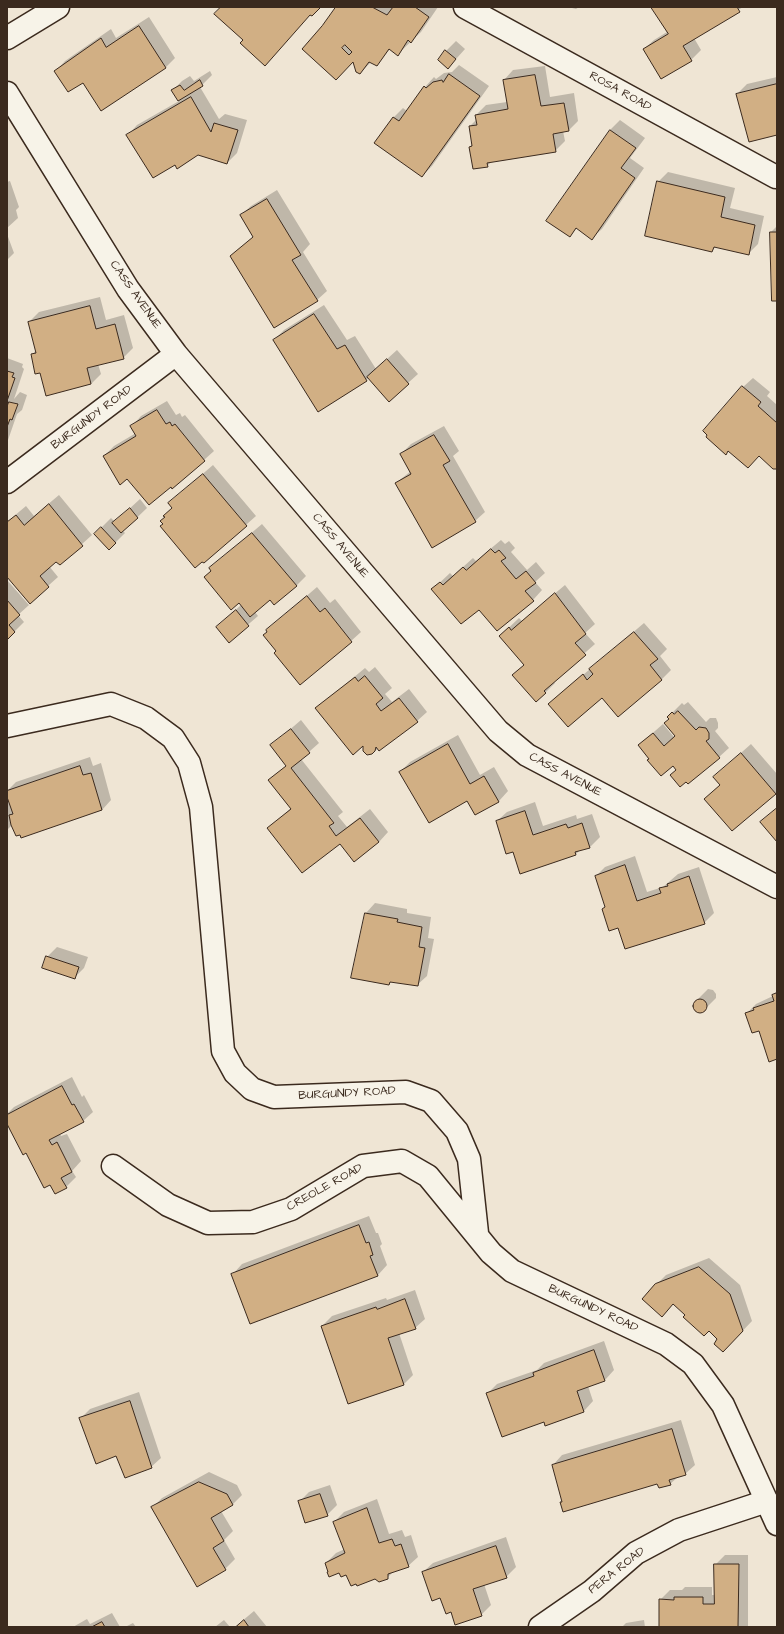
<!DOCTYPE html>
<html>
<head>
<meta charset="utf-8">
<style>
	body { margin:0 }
	#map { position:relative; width:784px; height:1634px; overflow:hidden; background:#efe5d4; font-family:"Architects Daughter",sans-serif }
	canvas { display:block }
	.frame { position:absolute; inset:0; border:8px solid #3b2a1e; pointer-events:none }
</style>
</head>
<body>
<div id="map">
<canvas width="784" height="1634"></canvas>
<div class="frame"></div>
</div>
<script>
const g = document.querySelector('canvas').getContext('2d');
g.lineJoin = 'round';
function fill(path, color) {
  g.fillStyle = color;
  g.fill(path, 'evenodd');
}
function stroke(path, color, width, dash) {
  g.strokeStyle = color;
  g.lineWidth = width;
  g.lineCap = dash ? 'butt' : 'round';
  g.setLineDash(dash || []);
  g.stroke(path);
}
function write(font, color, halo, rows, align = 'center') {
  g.font = font + ' "Architects Daughter",sans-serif';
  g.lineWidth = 3.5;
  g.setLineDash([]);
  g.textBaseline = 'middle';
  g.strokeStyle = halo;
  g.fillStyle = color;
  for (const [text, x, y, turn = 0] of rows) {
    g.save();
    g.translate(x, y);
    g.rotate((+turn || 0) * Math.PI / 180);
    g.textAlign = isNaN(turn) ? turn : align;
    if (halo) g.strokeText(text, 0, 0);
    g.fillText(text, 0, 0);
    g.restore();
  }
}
const shadow = new Path2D(`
	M338,7H438L421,32L398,54L390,49L376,65L371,62L360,73L353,61L345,69L323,27Z
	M568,7H579L576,9Z
	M653,7H743L694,38L701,50L691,60L644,49L654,40L667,32Z
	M149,17L175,58L166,67L83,81L56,71L65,61L111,29L116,38Z
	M456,41L465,49L448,68L446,51Z
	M459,65L489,86L432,166L422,176L393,118L403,108L407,111L425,87L434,77L436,79L444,73L452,72Z
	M545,66L550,97L574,93L578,121L568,131H563L565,141L555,151L491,162L487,166L470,147L473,144L470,126L477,119L476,115L486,105L507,102L504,80L513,70Z
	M210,71L212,75L200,87L219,119L225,114L247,120L237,153L227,163L198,154L175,164L128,135L137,125L179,101L173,90L182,81L190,76L194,81Z
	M777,77V134L737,94L747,84Z
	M620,120L645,138L630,158L644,168L602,229L592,238L577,228L570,236L547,220L610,130Z
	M668,172L735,188L730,208L764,216L758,244L748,254L716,246L712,251L658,182Z
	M10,181L19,207L16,210L18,218L7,228L8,223L7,182Z
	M277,190L310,244L303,252L327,291L317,300L231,256L254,236L241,215L251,206Z
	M777,226V300L771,232Z
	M7,234L14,253L7,260Z
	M100,297L106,320L124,315L133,348L123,358L98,364L101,374L91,384L47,394L41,371L32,355L36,350L29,322L39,312Z
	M324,305L347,340L355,336L376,369L397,350L418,374L408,383L369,378L318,411L274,340L284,330Z
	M7,358L23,364L22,367L24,369L14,399L20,392L27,395L22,410L17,414L7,443Z
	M753,378L770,392L767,396L777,405V468L759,455L729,450L726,453L743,387Z
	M167,401L176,415L180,413L182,417L185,415L214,451L204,460L171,485L127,477L104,456L114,446L136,433L132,426L141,416Z
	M444,426L459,451L453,456L485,512L475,521L396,483L411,471L401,454L411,444Z
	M213,465L256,516L204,562L165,517L173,508L169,503Z
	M59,495L92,535L60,564L56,560L49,566L58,577L30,602L7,575V522L26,506L34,516Z
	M140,499L147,508L123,531L125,533L109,549L95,534L111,518L115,522Z
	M262,524L306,576L296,586L270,598L255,612L258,616L229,641L217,627L241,605L210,568Z
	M501,540L505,544L509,541L515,548L511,552L527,570L536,562L545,573L535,582L542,590L533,600L479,608L433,589L450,573L453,576L473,558L476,561Z
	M7,580L29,605L18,615L24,622L7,639Z
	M565,585L595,624L585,633L595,644L553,681L555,683L545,693L514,675L524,665L500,636L519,618L522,621Z
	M317,587L330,603L335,599L361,632L351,641L277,651L267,630Z
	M644,623L667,649L660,656L671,670L662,679L618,715L603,697L549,704Z
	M375,667L392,688L385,694L392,702L409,689L427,712L417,721L372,753L365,744L317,708L365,668L369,672Z
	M688,702L706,722L710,718H716L718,723V728L715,731L729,748L719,757L677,769L673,765L650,759L639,745L663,724L674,737L676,735L668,717L682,703L684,705Z
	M301,720L319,743L301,759L343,812L338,816L347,827L370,809L388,832L379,842H340L269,828L291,808L269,780L287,765L272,745Z
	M458,735L480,775L494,767L508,791L499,801L476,814L468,800L400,772L410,762Z
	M751,744L777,774V792L733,830L705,799L721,784L724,768Z
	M90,757L93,766L101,763L111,800L102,810L20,834L12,825L7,830V801L9,800L7,791L16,782Z
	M535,802L543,826L576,815L577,819L592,814L600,837L590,847L581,849L576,854L521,873L513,850L497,821L507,812Z
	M635,856L647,892L663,887L678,874L699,867L714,913L704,923L619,927L603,909L606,906L596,876L605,867Z
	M375,903L407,909V913L431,917L428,938L434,939L427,976L417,985L392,981L389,984L366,913Z
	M57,947L88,957L84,968L74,978L47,957Z
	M708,989L713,990L716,994V998L702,1012H698L694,1008V1003Z
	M777,991V1058L760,1029L746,1014L756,1004L773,996Z
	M72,1077L82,1097L84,1095L93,1112L83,1121L60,1134L61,1136L67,1134L81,1161L72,1171L76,1177L66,1187L50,1183L26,1152L7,1121V1114L14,1107Z
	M369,1216L376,1233H378L382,1244L380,1246L387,1265L378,1275L251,1323L233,1274L242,1264Z
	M709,1258L740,1285L752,1321L733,1341L719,1339L687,1315L656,1285L666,1275Z
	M415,1290L425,1319L415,1328L399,1333L413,1375L403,1385L322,1326L332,1316L386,1298L387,1300Z
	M604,1341L614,1370L605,1380L588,1386L593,1401L584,1411L487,1394L497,1384L537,1370L544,1363Z
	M139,1392L161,1458L151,1467L117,1455L80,1419L90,1409Z
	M681,1420L695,1465L685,1474L678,1477L670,1484L658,1483L562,1502L563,1501L553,1465L562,1455Z
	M209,1472L237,1485L242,1495L233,1504L221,1511L233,1531L224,1540L235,1559L225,1569L152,1508L162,1498Z
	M330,1485L337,1505L327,1515L299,1502L309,1492Z
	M377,1499L389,1534L402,1530L405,1537L411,1535L418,1557L408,1566L394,1571L387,1578H375L340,1572L326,1563L336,1553L345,1549L334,1522L344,1512Z
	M506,1537L516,1567L506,1577L484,1584L491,1605L481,1615L452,1611L423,1572L433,1563Z
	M725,1555H748V1627H660V1600L670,1590H682L685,1587H712V1595H715V1565Z
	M254,1611L267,1627H235Z
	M112,1613L120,1627H73L87,1619L90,1624Z
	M224,1620L230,1627H215Z
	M644,1620L645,1627H622L626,1623Z
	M133,1623L136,1627H125Z`);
const building = new Path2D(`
	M221,7H321L312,16L310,15L265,66L240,43L243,40L214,14Z
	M336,7H372L387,15L393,7H415L429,17L411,43L408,40L398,56L389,49L377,66L369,62L360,74L356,72L353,62L336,80L302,49L322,26ZM345,45L352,52L349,55L342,48Z
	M651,7H737L740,12L683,46L692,61L661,79L643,49L668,34Z
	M139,26L166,68L101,111L83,83L68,92L54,71L101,38L106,47Z
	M445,50L456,59L448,69L438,60Z
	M449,74L480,96L422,177L374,143L393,117L399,121L424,86L426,88L433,82L442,80L443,82Z
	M535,75L541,106L564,103L569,131L553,134L556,152L487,163L488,167L473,169L469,147L472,146L469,126L477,125L475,115L508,109L503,80Z
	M200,80L203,86L178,101L171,90L180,85L184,90Z
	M777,84V135L749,142L736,94Z
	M191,97L211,132L214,123L238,130L227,164L198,155L177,169L175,165L153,178L126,135Z
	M610,130L636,148L621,168L635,178L592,240L576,228L570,237L546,221Z
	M657,181L725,197L721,217L755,225L749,255L714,247L712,252L645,236Z
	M267,199L301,255L292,260L318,301L274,328L230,256L253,237L240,215Z
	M770,232H777V301H772Z
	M90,306L96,329L115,324L124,359L87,368L91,384L46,396L40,373L35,374L31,354L36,353L28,322Z
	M314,314L337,349L345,345L367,381L318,412L273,340Z
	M387,359L409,384L389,402L367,377Z
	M7,371L14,373L12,377L15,378L7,401Z
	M742,386L761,402L758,406L777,423V469H773L759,456L748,468L728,451L726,455L706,437L707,435L703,431Z
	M9,402L18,404L12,420L10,419L7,427V407Z
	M157,410L166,424L170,422L172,426L175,424L205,461L172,489L171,487L149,505L127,479L120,485L103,456L136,436L130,426Z
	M434,435L450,461L443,465L476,522L432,548L395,483L411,474L400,454Z
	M203,474L247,526L204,563L202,562L195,568L160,526L163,524L160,521L165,517L163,516L172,508L168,503Z
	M49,504L83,546L60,565L56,562L40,576L49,587L30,604L7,577V522L16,515L24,525Z
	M130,508L138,518L121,533L112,523Z
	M101,527L116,543L109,550L94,534Z
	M252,533L297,586L274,605L270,600L250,617L239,603L231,610L204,577L211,571L209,568Z
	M491,549L495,553L499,550L506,558L501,561L516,579L526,571L536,583L525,591L534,601L497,631L479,610L461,624L431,589L440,582L443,585L463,567L466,570Z
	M555,593L586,634L575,643L586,655L544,691L546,693L536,702L512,675L524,665L499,636L509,627L511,630Z
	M307,596L320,612L325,608L352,642L300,685L274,653L276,651L263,635L267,632L266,630Z
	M7,600L20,615L9,625L15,632L7,640Z
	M236,610L249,626L229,643L216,627Z
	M634,632L658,659L650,665L662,680L618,717L602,698L568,727L548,704L583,674L587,680L593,674L589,669Z
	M365,676L383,698L376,704L381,711L399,698L418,722L379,751L376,747L375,751L372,754L367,755L363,751V746L353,755L315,708L355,677L358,681Z
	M678,711L696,730L699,727L706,728L709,733V739L706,741L720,758L688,784L686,782L680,787L670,775L676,770L673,766L661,776L647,760L649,759L638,745L653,733L664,746L675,736L664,723L669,719L667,717L672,712L674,714Z
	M291,729L310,753L291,768L334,823L329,826L336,836L360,818L379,842L354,862L340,844L302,873L267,828L291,809L268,780L286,766L270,745Z
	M448,744L470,784L484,776L499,802L475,815L467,801L429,823L399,772Z
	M741,753L776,794L732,831L704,799L720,785L713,777Z
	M80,766L83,775L91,773L102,810L21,838L20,835L16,836L11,825L9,815L13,814L7,797V791Z
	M777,808V842L760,822Z
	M525,811L533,835L566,824L568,828L582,823L590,848L575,852L576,855L520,874L513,852L506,854L496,821Z
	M625,865L637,901L661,893L659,888L668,886L667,884L689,876L705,924L625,949L618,928L609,931L602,909L605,907L595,876Z
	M365,913L398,919L397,922L422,927L419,947L425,948L418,986L390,982L389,985L351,978Z
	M46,956L79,967L75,979L42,968Z
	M777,993V1059L769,1062L759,1031L752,1033L745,1013L754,1010L753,1008L774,1001L772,995Z
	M693 1006a7 7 0 1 1 14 0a7 7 0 1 1-14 0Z
	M62,1086L72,1105L74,1104L84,1122L49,1140L52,1145L57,1142L72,1172L61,1178L67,1188L55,1194L50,1185L44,1188L26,1153L23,1155L7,1124V1115Z
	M359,1225L366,1243L369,1242L373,1255L370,1256L378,1276L250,1324L231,1274Z
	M699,1267L730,1294L743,1331L723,1352L714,1344L717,1339L709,1331L704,1336L683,1317L685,1315L673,1304L662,1317L642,1299L655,1284Z
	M405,1299L416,1329L388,1338L404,1385L348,1404L321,1326L376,1307L377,1309Z
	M594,1350L605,1381L577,1391L584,1412L545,1426L544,1422L502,1437L486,1393L534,1376L533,1373Z
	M130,1401L152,1468L125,1478L116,1456L96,1464L79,1418Z
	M672,1429L686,1475L669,1480L671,1485L659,1488L657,1484L563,1512L560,1502H562L552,1465Z
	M199,1482L227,1494L233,1505L211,1518L224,1541L213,1548L226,1570L197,1587L151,1507Z
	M320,1494L328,1516L305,1523L298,1501Z
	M367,1508L379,1543L392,1539L395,1546L401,1544L409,1567L388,1574V1579L379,1582L375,1579L357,1586L356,1584L351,1586L346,1575L341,1577L339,1573L329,1577L327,1572H328L325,1563L345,1553L333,1522Z
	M496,1546L507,1578L473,1589L482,1616L455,1625L451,1612L446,1614L440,1598L432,1601L422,1572Z
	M714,1564H739L738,1627H659V1599L674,1600V1597H703V1604H714Z
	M244,1620L249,1627H236Z
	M102,1622L105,1627H92Z`);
const street = new Path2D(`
	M465,7L776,177
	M7,38L58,7
	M7,93L128,289L176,354L498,731L527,755L777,887
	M7,482L176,354
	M7,726L111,704L146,718L173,738L189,763L201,807L223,1051L235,1073L252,1089L274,1097L406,1092L431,1101L457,1131L469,1159L477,1233
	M113,1166L168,1205L208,1223L253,1222L291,1209L363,1166L402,1161L428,1176L491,1253L512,1271L666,1344L693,1364L723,1405L777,1524
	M540,1627L592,1591L636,1553L679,1530L767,1501`);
const streetNames = [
	["ROSA ROAD",620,92,29],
	["CASS AVENUE",135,295,55],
	["BURGUNDY ROAD",92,418,-37],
	["CASS AVENUE",340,546,50],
	["CASS AVENUE",565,775,28],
	["BURGUNDY ROAD",347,1094,-3],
	["CREOLE ROAD",325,1188,-29],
	["BURGUNDY ROAD",593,1309,25],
	["PERA ROAD",617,1571,-38]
];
fill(shadow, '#0003');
fill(building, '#d1af84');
stroke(building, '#3b2a1e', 1);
stroke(street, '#3b2a1e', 25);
stroke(street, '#f7f3e8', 22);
write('12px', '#3b2a1e', '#f7f3e8', streetNames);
</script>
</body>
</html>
